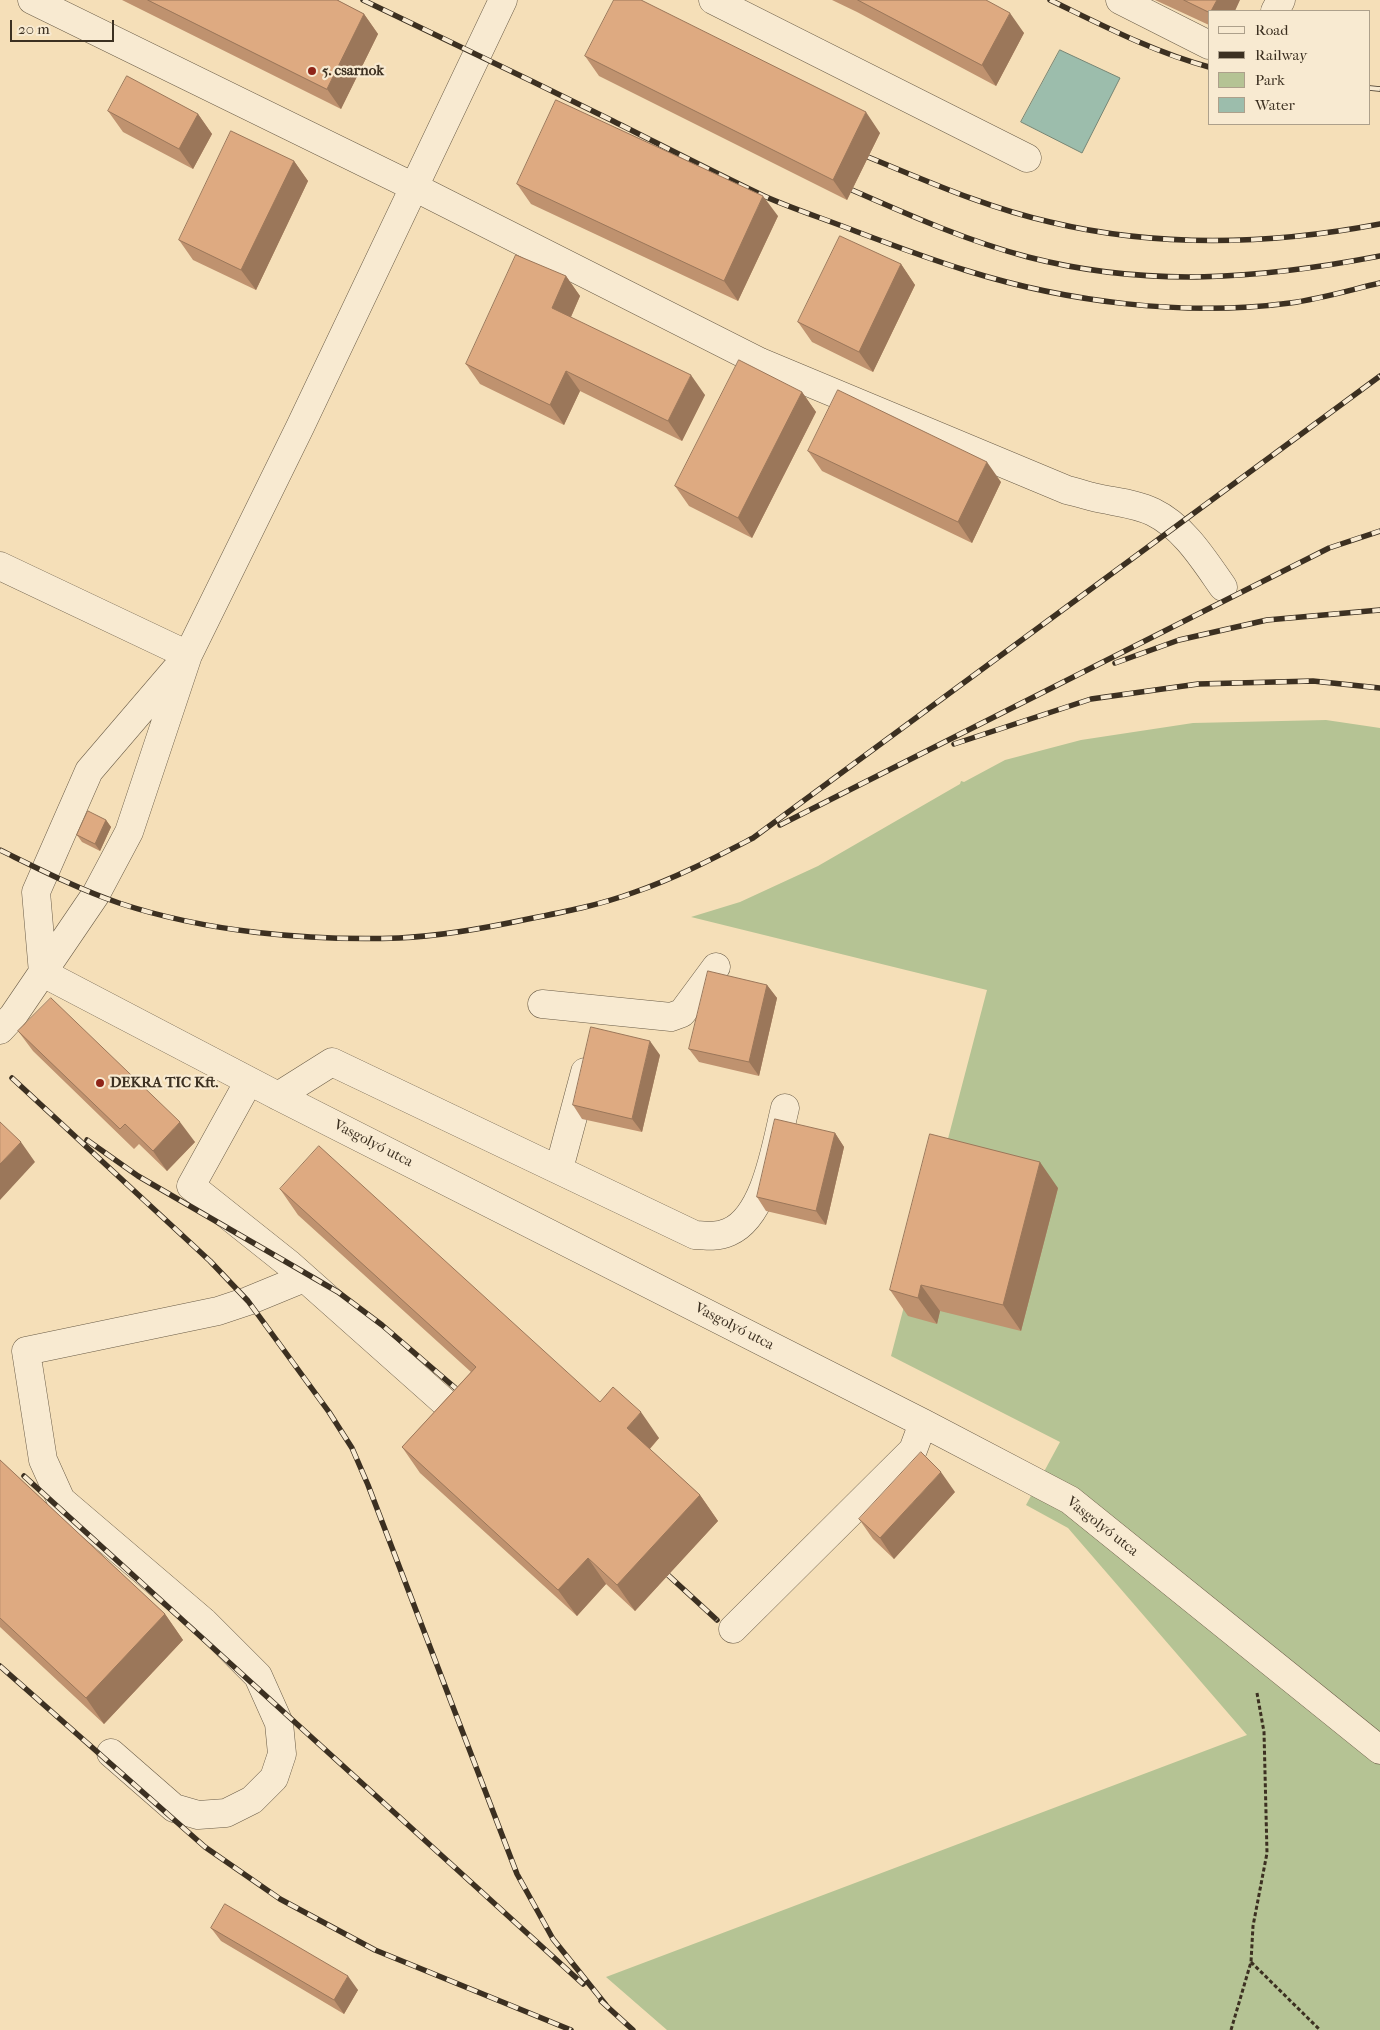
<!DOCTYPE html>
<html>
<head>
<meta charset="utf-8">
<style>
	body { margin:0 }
	#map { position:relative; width:1380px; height:2030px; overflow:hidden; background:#f5dfb8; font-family:"IM FELL French Canon",serif }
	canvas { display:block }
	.legend { position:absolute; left:1208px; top:10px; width:162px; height:115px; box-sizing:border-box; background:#f8ead1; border:1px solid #ada08b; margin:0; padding:6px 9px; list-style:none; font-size:15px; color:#3c3021 }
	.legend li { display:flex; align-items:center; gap:10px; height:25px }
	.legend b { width:25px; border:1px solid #ada08b }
	.scale { position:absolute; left:10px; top:20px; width:104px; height:22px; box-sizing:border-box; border:2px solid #3c3021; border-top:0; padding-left:6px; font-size:15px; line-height:18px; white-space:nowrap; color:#3c3021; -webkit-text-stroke:4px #f8ead1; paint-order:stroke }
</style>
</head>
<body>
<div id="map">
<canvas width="1380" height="2030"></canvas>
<ul class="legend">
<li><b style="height:6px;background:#f8ead1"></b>Road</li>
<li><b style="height:6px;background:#3c3021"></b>Railway</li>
<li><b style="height:14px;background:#b5c394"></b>Park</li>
<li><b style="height:14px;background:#9cbdac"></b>Water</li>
</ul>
<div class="scale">20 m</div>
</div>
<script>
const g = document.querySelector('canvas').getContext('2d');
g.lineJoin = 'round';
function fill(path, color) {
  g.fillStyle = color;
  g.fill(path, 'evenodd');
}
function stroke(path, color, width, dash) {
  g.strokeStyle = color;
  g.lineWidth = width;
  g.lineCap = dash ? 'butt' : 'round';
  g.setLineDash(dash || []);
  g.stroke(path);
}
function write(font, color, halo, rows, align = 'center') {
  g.font = font + ' "IM FELL French Canon",serif';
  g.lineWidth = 4.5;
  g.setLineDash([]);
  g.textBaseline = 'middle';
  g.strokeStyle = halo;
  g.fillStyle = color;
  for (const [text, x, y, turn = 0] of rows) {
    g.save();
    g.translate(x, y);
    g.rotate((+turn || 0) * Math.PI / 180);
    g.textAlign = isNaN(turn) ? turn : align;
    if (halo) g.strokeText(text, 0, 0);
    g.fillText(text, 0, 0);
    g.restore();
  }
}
const green = new Path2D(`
	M1326,720L1380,728V2030H667L606,1977L1247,1735L1068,1528L1026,1505L1060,1442L891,1356L987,990L691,917L740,902L818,866L960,784L961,781L964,782L1005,760L1081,740L1193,723Z`);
const water = new Path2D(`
	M1060,50L1120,78L1082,153L1021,122Z`);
const path = new Path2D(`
	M1251,1962L1320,2030
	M1231,2030L1251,1962L1253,1926L1267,1853L1264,1732L1257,1693`);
const minor = new Path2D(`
	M32,0L414,187L760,362L1067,490C1076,492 1085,495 1093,497C1113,502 1135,503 1153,512C1184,527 1204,560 1223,587
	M713,0L1027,158
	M1120,0L1209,45
	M1275,11L1281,0
	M0,566L188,655
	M43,973L278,1096L923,1423L1070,1500L1380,1750
	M43,973L36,892L89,771L178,667
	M542,1004L671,1017L682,1013L716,967
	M0,1030L13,1016L96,894L129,832L188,655L300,427L503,0
	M249,1081L191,1186L289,1264L460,1416
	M278,1096L332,1062L695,1235C707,1236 718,1237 729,1232C766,1216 776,1144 785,1108
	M559,1169L585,1072
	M733,1629L913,1450L923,1423
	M111,1753L174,1808L198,1815L226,1813L252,1800L274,1778L282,1754L279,1723L258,1676L204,1622L61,1500L43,1460L26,1351L218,1311L248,1301L304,1278`);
const rail = new Path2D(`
	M363,0C447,40 530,80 613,121C663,146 713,172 764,196C793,209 825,219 855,231C892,245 929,259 968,271C1067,302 1186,317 1290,303C1320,299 1350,290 1380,283
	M1050,0C1102,25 1153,52 1209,67
	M1369,88L1380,89
	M868,157C927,181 987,208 1050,222C1159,248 1270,245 1380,224
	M852,190C909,215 967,241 1028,257C1148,288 1260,279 1380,256
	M1115,663L1179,640L1267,620L1380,610
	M954,744L1091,699L1198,684L1313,681L1380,688
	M780,825L1329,548L1380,531
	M0,850C39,869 78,889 119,903C206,932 308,941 399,938C442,936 486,928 528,919C564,912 600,905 635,892C676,878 714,858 753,838L1380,376
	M12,1078L210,1261L248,1301L329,1412L352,1448L368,1485L517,1874L553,1939L606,2005
	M87,1140L138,1176L338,1292L382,1325L467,1398
	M24,1476L583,1984
	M668,1575L717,1620
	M0,1666L205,1847L280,1899L375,1950L571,2030
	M601,2001L633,2030`);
const wall = new Path2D(`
	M122,0H339V1L364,14L378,34L341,109Z
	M832,0H986L1024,33L996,86L857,12Z
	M1155,0H1240L1209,11V25Z
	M585,56L880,133L847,200L599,76Z
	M108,111L198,114L212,134L193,169L123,132Z
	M294,161L308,181L256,290L193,260L179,240Z
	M517,184L778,216L738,301L531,204Z
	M901,264L915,285L873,372L812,342L798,322Z
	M566,276L580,296L571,317L705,395L682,441L580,391L564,425L480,384L466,364Z
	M802,392L816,412L752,538L689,506L675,486Z
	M808,451L1001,482L972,543L822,471Z
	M106,820L111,827L100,851L82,842L77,835Z
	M767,985L777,998L759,1076L699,1062L689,1049Z
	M18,1031L195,1142L167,1171L139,1144L134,1149L33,1051Z
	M660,1055L642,1132L582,1119L573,1105Z
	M835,1133L844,1147L826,1225L766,1211L757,1197Z
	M1058,1188L1021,1331L940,1311L937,1324L908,1316L890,1290Z
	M280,1189L600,1402L659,1438L650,1449L700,1495L718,1521L635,1611L606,1584L577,1616L420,1473L402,1447L471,1372L298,1215Z
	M0,1460L165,1614L183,1640L104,1724L0,1627Z
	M955,1492L894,1559L873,1539L859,1519Z
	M211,1928L358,1990L344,2014L221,1941Z`);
const shadedWall = new Path2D(`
	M1217,0H1240L1235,11H1211Z
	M1010,13L1024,33L996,86L982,65Z
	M364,14L378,34L341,109L327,89Z
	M866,112L880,133L847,200L833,180Z
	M198,114L212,134L193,169L179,149Z
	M294,161L308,181L256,290L241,270Z
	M763,196L778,216L738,301L724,281Z
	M901,264L915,285L873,372L859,352Z
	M566,276L580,296L566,328L552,308Z
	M566,371L580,391L564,425L550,405Z
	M691,375L705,395L682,441L668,421Z
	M802,392L816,412L752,538L738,518Z
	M987,462L1001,482L972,543L958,522Z
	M106,820L111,827L100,851L95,844Z
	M767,985L777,998L759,1076L749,1062Z
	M650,1041L660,1055L642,1132L632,1119Z
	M180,1122L195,1142L167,1171L153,1151Z
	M835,1133L844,1147L826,1225L816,1211Z
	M21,1142L35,1162L0,1200V1164Z
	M1040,1162L1058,1188L1021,1331L1003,1305Z
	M921,1285L940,1311L937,1324L918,1298Z
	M641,1412L659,1438L645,1454L627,1428Z
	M941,1472L955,1492L894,1559L880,1538Z
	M700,1495L718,1521L635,1611L617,1585Z
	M588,1558L606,1584L577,1616L558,1590Z
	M165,1614L183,1640L104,1724L86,1698Z
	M348,1976L358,1990L344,2014L334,2000Z`);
const building = new Path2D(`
	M148,0H337L364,14L327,89Z
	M614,0H641L866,112L833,180L585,56Z
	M858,0H986L1010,13L982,65Z
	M1184,0H1217L1211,11H1209V12Z
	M127,76L198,114L179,149L108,111Z
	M556,100L763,196L724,281L517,184Z
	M231,131L294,161L241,270L179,240Z
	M840,236L901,264L859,352L798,322Z
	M516,255L566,276L552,308L691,375L668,421L566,371L550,405L466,364Z
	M739,360L802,392L738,518L675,486Z
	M838,390L987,462L958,522L808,451Z
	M88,811L106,820L95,844L77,835Z
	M708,971L767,985L749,1062L689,1049Z
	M51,998L180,1122L153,1151L125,1124L120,1129L18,1031Z
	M591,1027L650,1041L632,1119L573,1105Z
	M775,1119L835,1133L816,1211L757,1197Z
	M0,1122L21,1142L0,1164Z
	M930,1134L1040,1162L1003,1305L921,1285L918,1298L890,1290Z
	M319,1146L600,1402L613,1387L641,1412L627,1428L700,1495L617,1585L588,1558L558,1590L402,1447L476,1367L280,1189Z
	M921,1452L941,1472L880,1538L859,1519Z
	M0,1460L165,1614L86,1698L0,1618Z
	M225,1904L348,1976L334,2000L211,1928Z`);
const markers = [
	[312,71,5,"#8f2418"],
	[100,1083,5,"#8f2418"]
];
const poiNames = [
	["5. csarnok",322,71],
	["DEKRA TIC Kft.",110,1083]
];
const streetNames = [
	["Vasgolyó utca",373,1144,27],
	["Vasgolyó utca",734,1327,27],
	["Vasgolyó utca",1102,1527,38]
];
fill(green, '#b5c394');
fill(water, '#9cbdac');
stroke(water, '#768574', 1);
stroke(minor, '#6a5c47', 29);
stroke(path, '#3c3021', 3, [4, 2.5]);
stroke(minor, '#f8ead1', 28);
stroke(rail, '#3c3021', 5.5);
stroke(rail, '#f8ead1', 4, [11]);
fill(wall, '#bf926f');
fill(shadedWall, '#9b775a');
fill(building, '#deaa81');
stroke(building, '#9b775a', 1);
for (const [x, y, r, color] of markers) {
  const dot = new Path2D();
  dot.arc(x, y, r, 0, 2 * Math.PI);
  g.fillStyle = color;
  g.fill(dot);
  stroke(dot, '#f8ead1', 2);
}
write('bold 15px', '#3c3021', '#f8ead1', poiNames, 'left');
write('15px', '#3c3021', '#f8ead1', streetNames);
</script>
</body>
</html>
